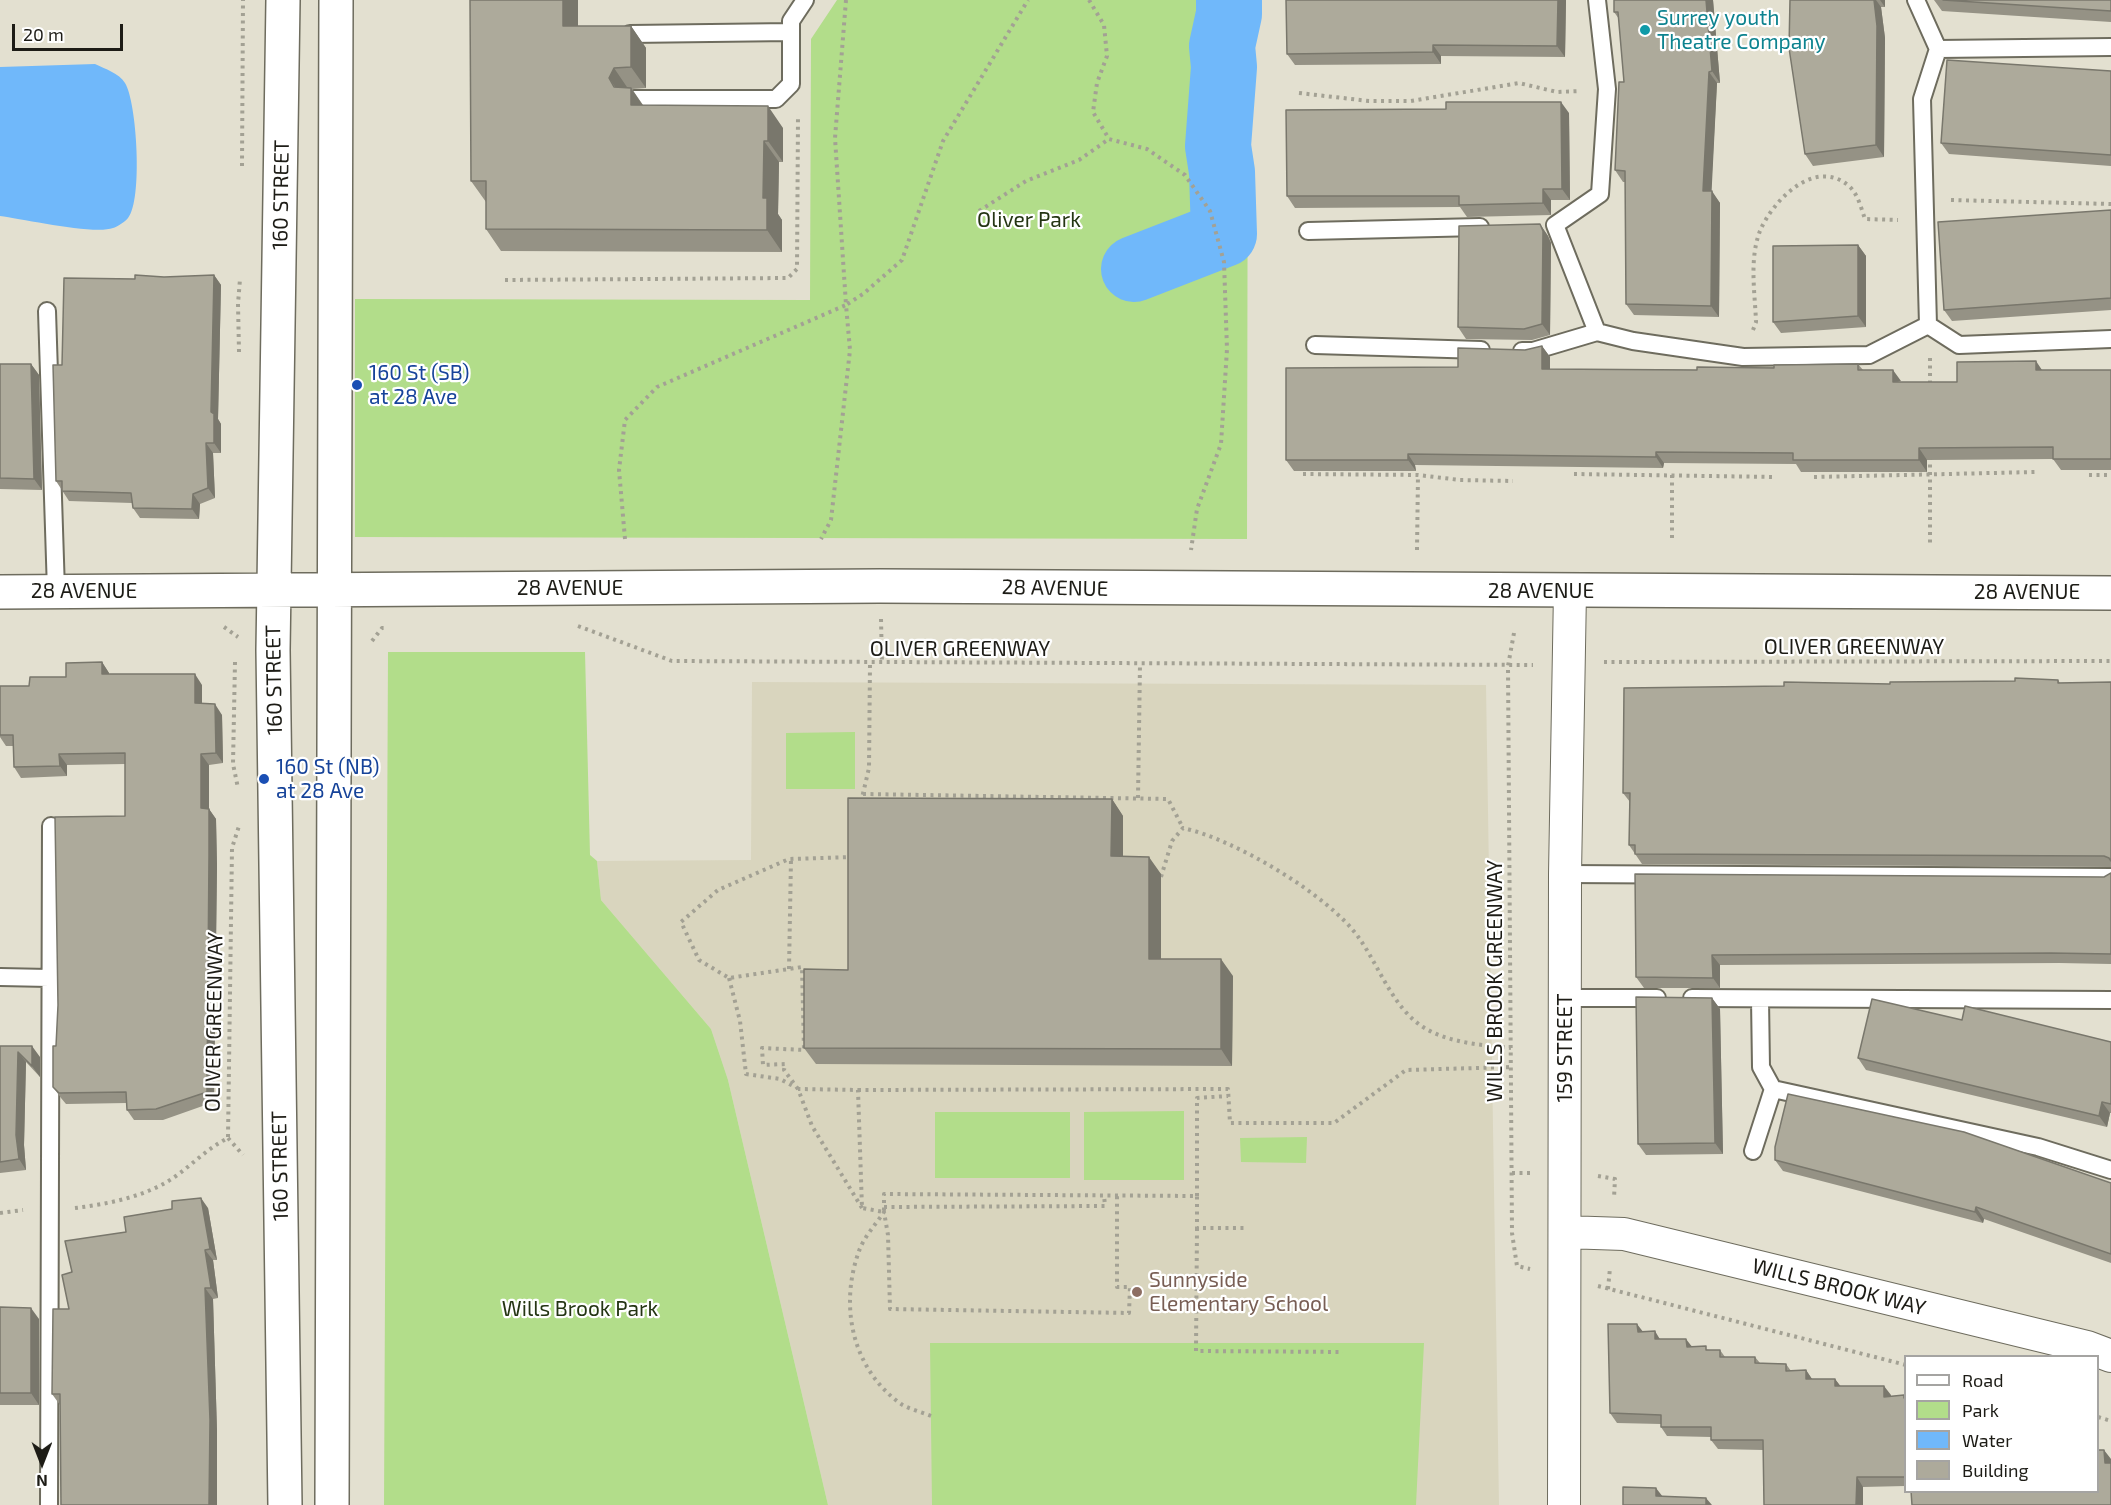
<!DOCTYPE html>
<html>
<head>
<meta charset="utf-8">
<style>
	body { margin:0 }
	#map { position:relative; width:2111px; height:1505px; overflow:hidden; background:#e3e0d0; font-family:"Exo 2",sans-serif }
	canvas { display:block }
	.legend { position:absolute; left:1904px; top:1355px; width:195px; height:138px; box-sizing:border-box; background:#fff; border:2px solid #a5a4a2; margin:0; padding:8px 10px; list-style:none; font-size:18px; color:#1d1c16 }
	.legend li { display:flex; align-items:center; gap:12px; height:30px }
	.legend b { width:30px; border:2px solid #a5a4a2 }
	.north { position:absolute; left:12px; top:1433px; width:60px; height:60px; -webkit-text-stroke:4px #fff; paint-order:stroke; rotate:180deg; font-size:16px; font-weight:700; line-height:24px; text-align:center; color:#1d1c16 }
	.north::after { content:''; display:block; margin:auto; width:21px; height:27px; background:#1d1c16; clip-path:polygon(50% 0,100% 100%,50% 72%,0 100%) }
	.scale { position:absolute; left:12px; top:24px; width:111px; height:27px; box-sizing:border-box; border:3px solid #1d1c16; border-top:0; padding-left:8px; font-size:18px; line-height:21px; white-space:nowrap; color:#1d1c16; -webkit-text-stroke:4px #fff; paint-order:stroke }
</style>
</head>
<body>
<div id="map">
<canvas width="2111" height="1505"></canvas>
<ul class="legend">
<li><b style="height:8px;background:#fff"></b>Road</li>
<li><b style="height:16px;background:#b2dd8a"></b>Park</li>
<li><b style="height:16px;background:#70b8fa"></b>Water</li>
<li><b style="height:16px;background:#adaa9b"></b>Building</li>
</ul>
<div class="north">N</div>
<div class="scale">20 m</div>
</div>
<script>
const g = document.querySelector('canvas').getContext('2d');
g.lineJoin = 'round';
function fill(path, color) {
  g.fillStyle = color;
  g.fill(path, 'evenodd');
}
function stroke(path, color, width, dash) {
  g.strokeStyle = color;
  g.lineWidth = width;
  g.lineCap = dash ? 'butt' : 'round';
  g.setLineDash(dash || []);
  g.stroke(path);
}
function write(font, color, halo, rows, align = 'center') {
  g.font = font + ' "Exo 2",sans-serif';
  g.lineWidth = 4.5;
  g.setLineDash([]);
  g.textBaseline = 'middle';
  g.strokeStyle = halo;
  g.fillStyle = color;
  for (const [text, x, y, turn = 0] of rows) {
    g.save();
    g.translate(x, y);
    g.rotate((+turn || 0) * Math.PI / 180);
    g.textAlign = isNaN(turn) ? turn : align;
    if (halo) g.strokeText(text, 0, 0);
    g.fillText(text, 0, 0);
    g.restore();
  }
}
const built = new Path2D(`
	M752,682L1486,685L1499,1505H828L728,1080L711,1029L601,900L597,861L751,860Z`);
const green = new Path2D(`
	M837,0H1248L1247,539L355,537V299L810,300L811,39Z
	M388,652H585L590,855L597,861L601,900L711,1029L728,1080L828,1505H384Z
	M855,732V789H786V733Z
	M1184,1111V1180H1084V1112Z
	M935,1112H1070V1178H935Z
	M1307,1137L1306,1163L1241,1162L1240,1138Z
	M930,1343H1424L1416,1505H932Z`);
const water = new Path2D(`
	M95,64C105,69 119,73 125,83C137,102 143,201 128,218C126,221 117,227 113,228C94,235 23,219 0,216V67Z`);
const river = new Path2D(`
	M1134,269L1224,234L1222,172L1218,146L1224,67L1222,46L1229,14V0`);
const path = new Path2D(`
	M846,0L835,138L846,305L863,294L902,260L943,141L1028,0
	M1089,0L1104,25L1107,56L1097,83L1093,112L1109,139L1147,149L1185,175L1210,211L1224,262L1227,349L1221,444L1197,509L1191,550
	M1299,93L1369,101H1411L1519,83L1557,92L1581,91
	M242,166L243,0
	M1951,200L2111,204
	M979,211L1026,181L1079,160L1109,139
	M505,280L788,278L797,269L798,118
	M1753,330L1756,322C1755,293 1749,259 1760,231C1773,200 1815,157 1849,186C1858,194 1861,208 1865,219L1898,220
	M239,352L238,304L240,279
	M1930,358V386
	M1930,457V543
	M1303,474L1418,475L1460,480L1513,481
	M1574,474L1776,477
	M1672,475V541
	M2089,475H2111
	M1814,477L2036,472
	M625,539L619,470L625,420L657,387L846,305L850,350L831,520L821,539
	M1417,550L1418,475
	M881,619L882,664
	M578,626L672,661L1533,665
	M224,627L238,637
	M1514,633L1508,666L1512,1233L1517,1266L1530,1269
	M372,641L382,628H385
	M235,662L233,764L238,788
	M1604,662L2111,661
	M863,794L1168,799L1183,828
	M1138,798L1140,664
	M861,802L869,768L870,663
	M1161,877L1172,841L1183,828C1234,839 1329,895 1359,938C1379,966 1393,1008 1423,1027C1448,1043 1482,1045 1511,1048
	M789,969L791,859
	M729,978L740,1021L746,1074L780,1079L795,1087
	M798,1089L784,1070L785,1064L763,1065L762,1048L804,1050L802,967L729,978L699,960L681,922L718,890L789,859L853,857
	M858,1090L1228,1089L1230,1123H1334L1406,1070L1511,1067
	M228,1138L243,1155
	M1512,1173H1531
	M1598,1176L1615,1179L1614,1198
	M1197,1196V1098L1228,1096
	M884,1207L1105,1206L1104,1195
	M75,1208C109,1204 148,1196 176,1176C194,1163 208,1148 228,1138L232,848L239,826
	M862,1208L812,1126L798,1089L858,1090L862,1208L884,1212V1194L1197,1196V1228H1247
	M0,1213L23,1210
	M1197,1228L1196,1351L1343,1352
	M1598,1286L1906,1365
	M1608,1289L1610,1268
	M931,1416C921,1412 909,1409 901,1404C852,1369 839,1306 859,1251C864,1237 876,1224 884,1212L888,1235L890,1309L1129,1313L1130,1287H1117V1196
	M2098,1417L2111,1421`);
const lane = new Path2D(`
	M1597,0L1607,89L1600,194L1555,225L1597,332
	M1916,0L1938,49L1922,99L1928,325
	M630,34L791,32
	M1938,49L2111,47
	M634,99H776L791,84V21L805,0
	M1308,231L1480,227
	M47,311L56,591
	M1315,345L1481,350
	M1522,351H1533L1597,332L1633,341L1743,357L1869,355L1928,325L1959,345L2111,339
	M1565,874L2111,877
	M0,977L49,978
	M1565,998H1657
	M1692,998L2111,1000
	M1773,1089L2038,1147L2111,1170
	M1753,1151L1773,1089L1761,1067L1760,999
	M49,1505L51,826`);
const street = new Path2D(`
	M1565,1232L1624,1234L2087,1347L2111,1356
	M1564,1505L1565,874L1570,591`);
const secondary = new Path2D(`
	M283,0L273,650L285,1505
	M0,592L880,586L2111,593
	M332,1505L336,0`);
const wall = new Path2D(`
	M578,0V26H631L646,48V88L632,89L643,105L783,128V162H779L778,214L782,220V252L501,251L486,229V202L471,181Z
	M1286,0H1566L1565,57L1441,56V64L1295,65L1287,54Z
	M1713,0L1720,83H1717L1711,191L1720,203L1719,317L1634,315L1626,304L1625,182H1623L1615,170L1624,82L1619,19L1614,12Z
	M1790,0H1885V7H1881L1885,38L1884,157L1813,166L1805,154Z
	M1934,0H2111V22L1942,11Z
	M2111,71V166L1949,154L1941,143Z
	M1569,113L1570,200H1551V215L1467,217L1460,207L1295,208L1287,196Z
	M2111,210V310L1952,321L1944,310Z
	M1540,224L1548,236L1551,243L1550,335L1532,340L1466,339L1458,327Z
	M1858,245L1866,256V327L1781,333L1773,322Z
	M214,275L221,285L218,419L221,424V453H213L215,498L200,504L199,519L140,518L133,508L132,503L69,501L56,481L62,365L135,279Z
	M1542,346L1550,357V369L1697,370L1858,364L1863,370L1901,382H1957L2042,370H2111V470H2061L2053,459L1927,460V472H1801L1796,464L1664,463L1663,468L1415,465L1416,471H1294L1286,460L1458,367Z
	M0,364H31L39,375L42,490L0,489Z
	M102,662L109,673V674L202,685V703L222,715L223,763L209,765V809L216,819L217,866L214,1102L163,1120H134L127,1110V1103L66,1104L61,1098L53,1087L56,1046L125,816V764L67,765V776L21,778L14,767L13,746H6L0,737V686H29L66,677Z
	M2058,680L2060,683L2111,682V867L1642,864L1629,845L1630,802L1623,793L1890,684Z
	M1112,799L1123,816V857L1161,874V959L1233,976L1232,1066L816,1064L804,1048L848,970Z
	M2111,873V964L2059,963L1720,965V988H1644L1636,977L1635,874L2104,877Z
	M1712,998L1720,1009L1723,1154L1646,1155L1638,1144Z
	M1962,1020L2111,1042V1113H2110L2107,1127L1866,1070L1858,1058Z
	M0,1046L40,1057V1077L26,1062L24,1145L26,1170L0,1173Z
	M1775,1160L2111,1183V1263L1984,1219L1983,1223L1783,1171Z
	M208,1208L217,1260H213L218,1298L213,1299L217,1431V1505H61L60,1405L52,1394L69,1309L72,1272Z
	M0,1293V1307L39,1319V1405H0Z
	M1643,1332L1660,1339L1692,1346L1709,1350H1720L1725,1357H1755L1760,1363L1786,1364L1791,1371L1806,1370L1812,1379H1835L1840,1386L1891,1396L1905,1397V1486L1863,1487V1505H1764L1763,1450L1718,1449L1711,1440V1437L1667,1436L1661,1427V1424L1617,1423L1610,1413Z`);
const shadedWall = new Path2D(`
	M563,0H578V48L563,26Z
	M1558,0H1566L1565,57L1557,46Z
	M1706,0H1713L1720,83L1712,71Z
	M1874,0H1876L1881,7L1885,38L1884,157L1876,145Z
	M1880,0H1885V7Z
	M631,26L646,48V88L631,67Z
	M1433,45L1441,56V64L1433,52Z
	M614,68L629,90L624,100L609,78Z
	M1709,72L1717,83L1711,203L1703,191Z
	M631,88L646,110L631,105Z
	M1561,102L1569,113L1570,200L1562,189Z
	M768,106L783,128V162L768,141Z
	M764,141L779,162L778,214L782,220V252L767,230L763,198Z
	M1543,189L1551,200V215L1543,203Z
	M1712,191L1720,203L1719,317L1711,306Z
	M1540,224L1548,236L1551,243L1550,335L1542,324Z
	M1858,245L1866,256V327L1858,316Z
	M214,275L221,285L218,419L221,424V453L214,443L211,412Z
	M1542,346L1550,357V380L1542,369Z
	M2036,361L2044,373L2036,370Z
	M31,364L39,375L42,490L34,479Z
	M1893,370L1901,381L1893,382Z
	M206,443L213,453L215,498L208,488Z
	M1919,448L1927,460V472L1919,460Z
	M1656,452L1664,463L1663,468L1656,457Z
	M1408,454L1415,465L1416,471L1408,460Z
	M193,494L200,504L199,519L192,509Z
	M102,662L109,673V685L102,674Z
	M195,674L202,685V714L195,703Z
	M215,704L222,715L223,763L216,753Z
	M59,754L67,765V776L60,766Z
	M201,754L209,765V809L216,819L217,866L214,1102L207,1092L201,808Z
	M1112,799L1123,816V873L1111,856Z
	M1149,857L1161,874V975L1149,959Z
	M1712,955L1720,965V988L1713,978Z
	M1221,959L1233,976L1232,1066L1221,1049Z
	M1712,998L1720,1009L1723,1154L1715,1143Z
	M32,1046L40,1057V1077L32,1066Z
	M18,1052L26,1062L24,1145L26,1170L19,1159L16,1135Z
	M2102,1102L2110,1113L2107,1127L2099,1116Z
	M201,1198L208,1208L217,1260L210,1249Z
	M1976,1207L1984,1219L1983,1223L1975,1212Z
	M205,1250L213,1260L218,1298L211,1288Z
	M205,1288L213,1299L217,1431V1505H209Z
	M31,1308L39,1319V1405L31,1393Z
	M1637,1324L1644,1333L1638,1332Z
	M1655,1331L1661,1341L1655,1339Z
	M1686,1339L1693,1348L1687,1347Z
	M1806,1370L1812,1379H1806Z
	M1835,1379L1842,1388L1835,1386Z
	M1884,1386L1891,1395V1406L1884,1397Z
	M2104,1450L2111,1459V1472L2105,1463Z
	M1857,1477L1863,1487V1505H1856Z
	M1656,1488L1663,1497L1656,1496Z
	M1706,1498L1712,1505H1706Z`);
const building = new Path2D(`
	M470,0H563V26H631V67L614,68L609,78L614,87L631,88V105L768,106V141H764L763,198H767V230L486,229V181H471Z
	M1286,0H1558L1557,46L1433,45V52L1287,54Z
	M1614,0H1706L1712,71L1709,72L1703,191H1712L1711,306L1626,304L1625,171L1615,170L1619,82H1624L1618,12H1614Z
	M1790,0H1874L1877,26L1876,145L1805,154L1789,48Z
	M1943,0H2111V11Z
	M1947,60L2111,71V155L1941,143Z
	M1446,102H1561L1562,189H1543V203L1459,205V196H1287L1286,110L1446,109Z
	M2111,210V298L1944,310L1938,222Z
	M1540,224L1543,231L1542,324L1524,329L1458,327L1459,226Z
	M1858,245V316L1773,322V246Z
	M135,275L164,277L214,275L211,412L214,414V443H206L208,488L193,494L192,509L133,508L131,493L62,491V481H56L53,365H62L64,278L135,279Z
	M1542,346V369L1697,370V367L1774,368V365L1858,364V370H1893V382H1957V362L2036,361V370H2111V459H2053V447L1919,448V460H1793V453L1656,452V457L1408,454V460H1286V368L1458,367V348L1525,350Z
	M0,364H31L34,479L0,478Z
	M102,662V674H195V703L215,704L216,753L201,754V808L209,809V855L207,1092L156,1109L127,1110L126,1092L59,1093L53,1087V1046H56L58,1005L55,817L125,816V753L59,754L60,766L14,767L13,735H0V686H29L30,677H66V663Z
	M2015,678L2058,680V683L2111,682V861L2109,858L2104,856L1635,854V845H1629L1630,793H1623L1624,688L1784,686V682L1890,684V682L2015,681Z
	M848,798L1112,799L1111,856L1149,857V959H1221V1049L804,1048V969L848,970Z
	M2111,873V954L2051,953L1712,955L1713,978L1636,977L1635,874L2104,877Z
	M1636,997L1712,998L1715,1143L1638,1144Z
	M1872,999L1962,1020L1965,1006L2111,1042V1104L2102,1102L2099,1116L1858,1058Z
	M0,1046H32V1066L18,1052L16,1135L19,1159L0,1162Z
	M1788,1094L1964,1132L2111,1183V1254L1976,1207L1975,1212L1775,1160V1147Z
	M201,1198L210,1249L205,1250L211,1288H205L210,1420L209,1505H61L60,1394H52L53,1309H69L62,1275L72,1272L65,1241L126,1232L124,1217L172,1209V1201Z
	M0,1307L31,1308V1393H0Z
	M1608,1324H1637L1638,1332L1655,1331V1339H1686L1687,1347L1706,1346V1350H1720V1357H1755V1363L1786,1364V1371L1806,1370V1379H1835V1386H1884V1397L1904,1395V1398H1905V1477H1857L1856,1505H1764L1763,1440H1711V1427H1661V1415L1610,1413Z
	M2097,1450H2104L2105,1463H2111V1505H1912L1911,1491H2097Z
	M1623,1487L1656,1488V1496L1706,1498V1505H1623Z`);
const markers = [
	[1645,30,6,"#0f9aa8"],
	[357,385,6,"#1a4fb4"],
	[264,779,6,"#1a4fb4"],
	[1137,1292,6,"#8d6e63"]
];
const cultureNames = [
	["Surrey youth",1657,18],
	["Theatre Company",1657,42]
];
const streetNames = [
	["160 STREET",281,195,-89],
	["28 AVENUE",570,588],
	["28 AVENUE",1055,588,1],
	["28 AVENUE",84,591],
	["28 AVENUE",1541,591],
	["28 AVENUE",2027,592],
	["OLIVER GREENWAY",1854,647],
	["OLIVER GREENWAY",960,649],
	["160 STREET",274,680,-91],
	["WILLS BROOK GREENWAY",1495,981,-90],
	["OLIVER GREENWAY",214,1022,-89],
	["159 STREET",1565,1048,-90],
	["160 STREET",280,1166,-91],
	["WILLS BROOK WAY",1839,1287,14]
];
const parkNames = [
	["Oliver Park",1029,220],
	["Wills Brook Park",580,1309]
];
const transitNames = [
	["160 St (SB)",369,373],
	["at 28 Ave",369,397],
	["160 St (NB)",276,767],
	["at 28 Ave",276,791]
];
const educationNames = [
	["Sunnyside",1149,1280],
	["Elementary School",1149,1304]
];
fill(built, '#d9d5be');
fill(green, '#b2dd8a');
fill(water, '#70b8fa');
stroke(river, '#70b8fa', 66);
stroke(lane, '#6e6c5e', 20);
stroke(street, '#6e6c5e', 34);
stroke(secondary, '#6e6c5e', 36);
stroke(path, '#a3a194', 4, [3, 4.5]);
stroke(lane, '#fff', 16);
stroke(street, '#fff', 32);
stroke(secondary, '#fff', 33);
fill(wall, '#959285');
fill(shadedWall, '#79776c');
fill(building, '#adaa9b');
stroke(building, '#79776c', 1.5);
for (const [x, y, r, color] of markers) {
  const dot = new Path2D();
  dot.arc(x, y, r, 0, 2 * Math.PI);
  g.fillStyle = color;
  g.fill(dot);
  stroke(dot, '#fff', 2);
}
write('21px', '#0d838f', '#fff', cultureNames, 'left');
write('21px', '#1d1c16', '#fff', streetNames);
write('21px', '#243513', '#fff', parkNames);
write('21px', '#164399', '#fff', transitNames, 'left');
write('21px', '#785e54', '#fff', educationNames, 'left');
</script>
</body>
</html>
